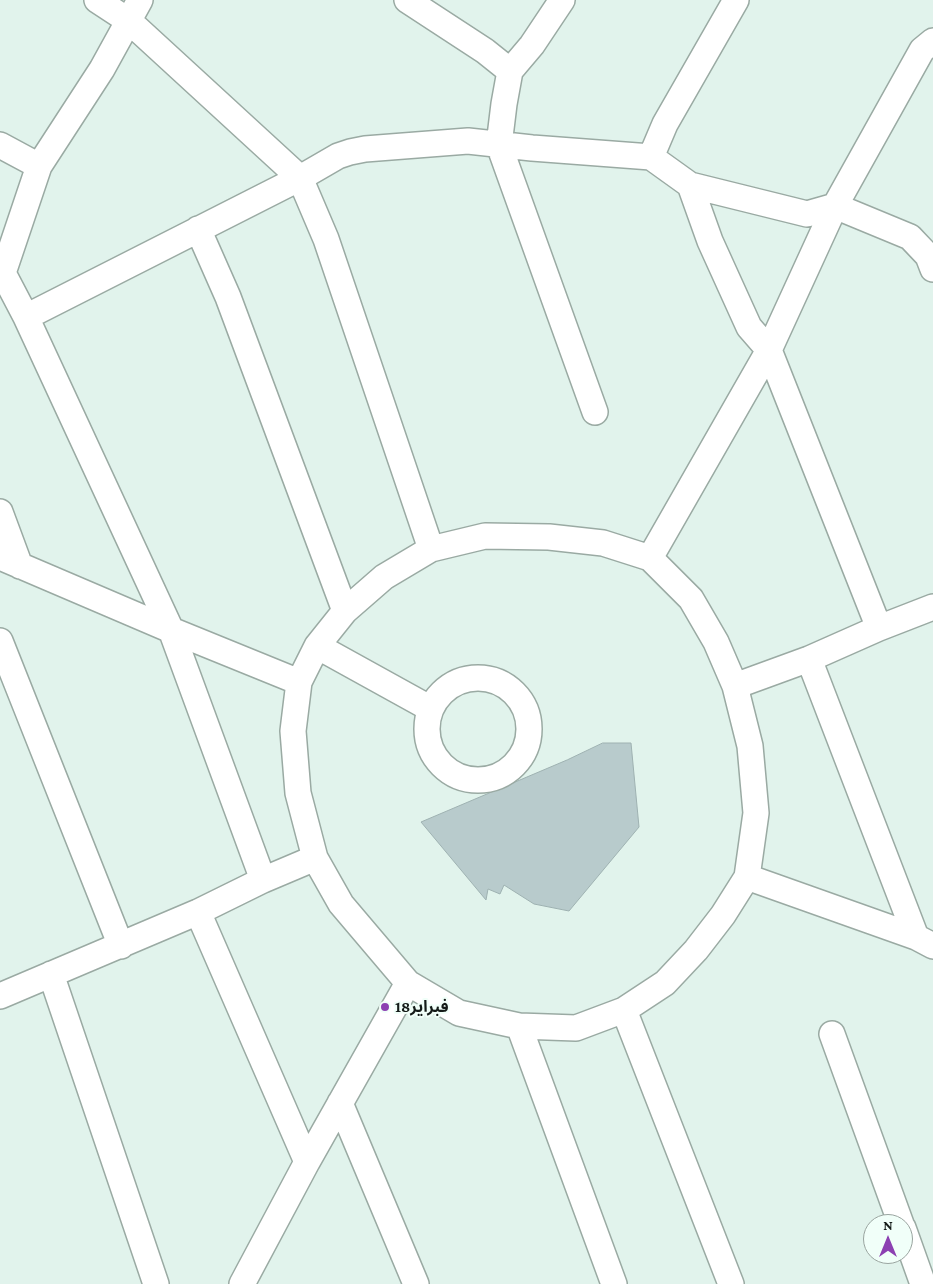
<!DOCTYPE html>
<html>
<head>
<meta charset="utf-8">
<style>
	body { margin:0 }
	#map { position:relative; width:933px; height:1284px; overflow:hidden; background:#e1f3ec; font-family:"Crimson Pro",serif }
	canvas { display:block }
	.north { position:absolute; left:863px; top:1214px; width:50px; height:50px; box-sizing:border-box; background:#f1fff9; border:1px solid #99a49f; border-radius:50%; rotate:0deg; font-size:14px; font-weight:700; line-height:20px; text-align:center; color:#141b18 }
	.north::after { content:''; display:block; margin:auto; width:18px; height:22px; background:#8c40b2; clip-path:polygon(50% 0,100% 100%,50% 72%,0 100%) }
</style>
</head>
<body>
<div id="map">
<canvas width="933" height="1284"></canvas>
<div class="north">N</div>
</div>
<script>
const g = document.querySelector('canvas').getContext('2d');
g.lineJoin = 'round';
function fill(path, color) {
  g.fillStyle = color;
  g.fill(path, 'evenodd');
}
function stroke(path, color, width, dash) {
  g.strokeStyle = color;
  g.lineWidth = width;
  g.lineCap = dash ? 'butt' : 'round';
  g.setLineDash(dash || []);
  g.stroke(path);
}
function write(font, color, halo, rows, align = 'center') {
  g.font = font + ' "Crimson Pro","Noto Sans Arabic",serif';
  g.lineWidth = 4;
  g.setLineDash([]);
  g.textBaseline = 'middle';
  g.strokeStyle = halo;
  g.fillStyle = color;
  for (const [text, x, y, turn = 0] of rows) {
    g.save();
    g.translate(x, y);
    g.rotate((+turn || 0) * Math.PI / 180);
    g.textAlign = isNaN(turn) ? turn : align;
    if (halo) g.strokeText(text, 0, 0);
    g.fillText(text, 0, 0);
    g.restore();
  }
}
const building = new Path2D(`
	M603,743H631L639,827L569,911L534,904L504,885L500,894L488,889L486,900L421,822L567,760Z`);
const minor = new Path2D(`
	M97,0L129,21L300,178L326,239L431,549
	M140,0L102,69L39,166L3,273L26,317L171,630L263,880
	M407,0L485,51L510,71
	M562,0L532,45L510,71L504,104L499,145L595,412
	M0,145L39,166
	M651,157L665,124L736,0
	M690,185L710,241L749,327L769,350L879,628
	M198,229L228,297L345,611
	M26,317L300,178L338,156L350,152L365,149L468,141L532,148L651,157L690,185L807,214L835,206L910,237L928,256L933,269
	M0,512L20,566
	M485,536L549,537L603,543L650,558L691,599L716,642L735,686L750,746L756,813L747,877L723,915L696,950L665,983L624,1010L576,1028L519,1026L459,1013L408,983L341,904L315,858L298,793L293,731L299,682L317,646L345,611L384,577L431,549Z
	M0,557L171,630L299,682
	M650,558L769,350L835,206L922,50L933,41
	M0,641L121,946
	M317,646L431,709
	M809,659L916,937
	M427 729a51 51 0 1 1 102 0a51 51 0 1 1-102 0Z
	M735,686L809,659L879,628L933,607
	M747,877L916,937L933,946
	M198,912L307,1162
	M51,974L156,1284
	M0,996L198,912L263,880L315,858
	M624,1010L731,1284
	M519,1026L614,1284
	M832,1034L901,1224
	M340,1103L416,1284
	M903,1228L923,1284
	M242,1284L307,1162L408,983`);
const markers = [
	[385,1007,5,"#8c40b2"]
];
const poiNames = [
	["18فبراير",395,1007]
];
fill(building, '#b8cbcc');
stroke(building, '#9eb1b1', 1);
stroke(minor, '#9aaaa3', 28);
stroke(minor, '#fff', 25);
for (const [x, y, r, color] of markers) {
  const dot = new Path2D();
  dot.arc(x, y, r, 0, 2 * Math.PI);
  g.fillStyle = color;
  g.fill(dot);
  stroke(dot, '#f1fff9', 2);
}
write('bold 16px', '#141b18', '#f1fff9', poiNames, 'left');
</script>
</body>
</html>
